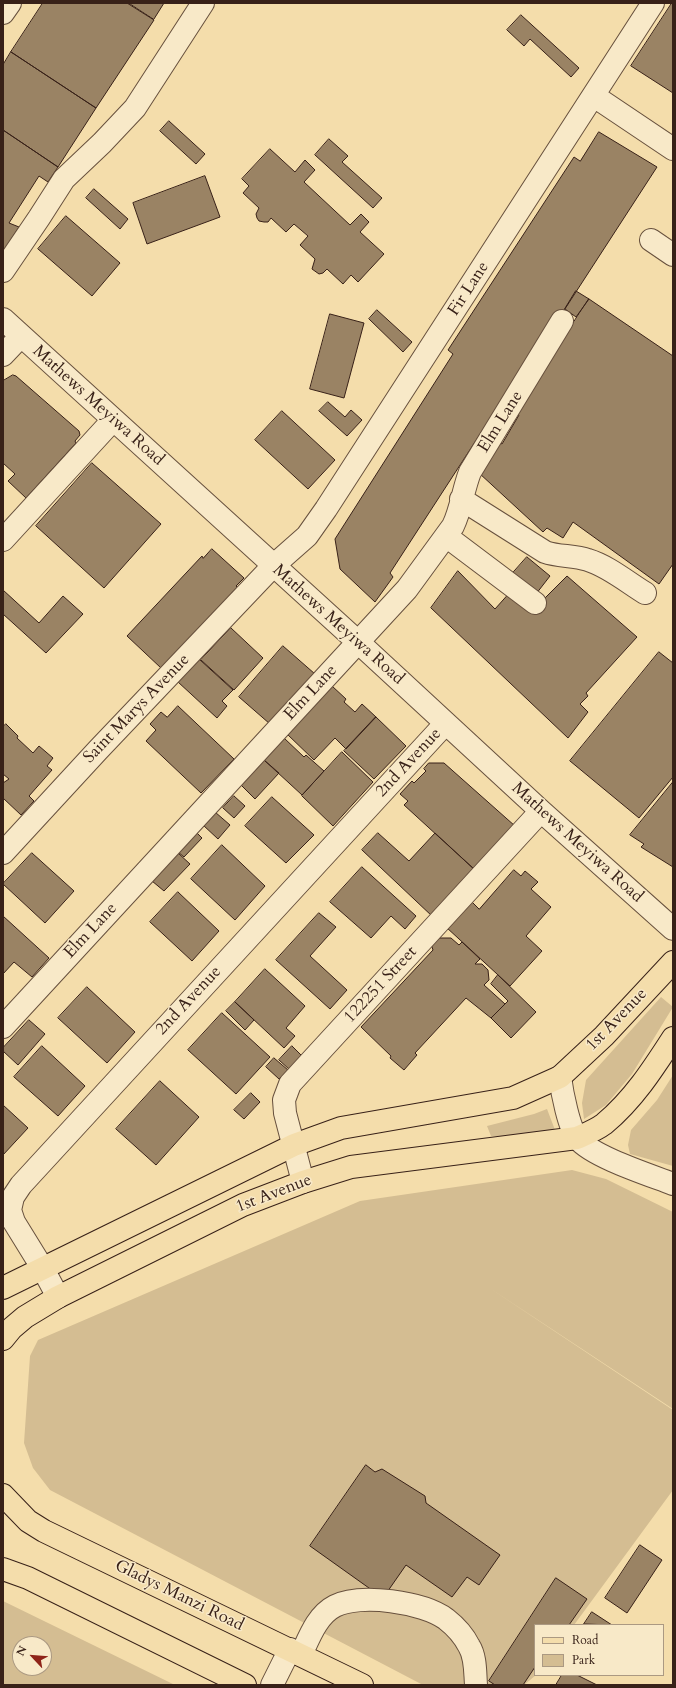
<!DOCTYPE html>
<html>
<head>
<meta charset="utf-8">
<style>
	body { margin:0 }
	#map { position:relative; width:676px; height:1688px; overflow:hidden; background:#f4ddab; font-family:Cardo,serif }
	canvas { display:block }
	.frame { position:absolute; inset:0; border:4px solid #382118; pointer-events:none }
	.legend { position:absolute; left:534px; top:1624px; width:130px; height:52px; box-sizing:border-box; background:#f8e9c8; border:1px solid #ab9982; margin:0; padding:5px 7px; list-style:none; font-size:12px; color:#382118 }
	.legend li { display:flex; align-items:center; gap:8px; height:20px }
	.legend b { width:20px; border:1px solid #ab9982 }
	.north { position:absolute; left:12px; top:1636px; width:40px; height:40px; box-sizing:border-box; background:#f8e9c8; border:1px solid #ab9982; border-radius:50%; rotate:296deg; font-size:11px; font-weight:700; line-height:16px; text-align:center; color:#382118 }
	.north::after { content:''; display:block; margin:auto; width:14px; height:18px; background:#8f2418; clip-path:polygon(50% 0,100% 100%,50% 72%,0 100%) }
</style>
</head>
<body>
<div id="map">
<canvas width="676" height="1688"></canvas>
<div class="frame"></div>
<ul class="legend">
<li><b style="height:5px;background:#f4ddab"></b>Road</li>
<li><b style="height:11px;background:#d4bd92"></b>Park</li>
</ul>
<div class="north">N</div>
</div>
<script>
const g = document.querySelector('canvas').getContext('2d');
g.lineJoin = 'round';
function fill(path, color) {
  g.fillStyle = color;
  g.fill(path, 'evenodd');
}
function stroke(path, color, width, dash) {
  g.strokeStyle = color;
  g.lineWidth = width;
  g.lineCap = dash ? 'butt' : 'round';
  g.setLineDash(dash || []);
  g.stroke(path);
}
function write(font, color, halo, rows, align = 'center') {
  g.font = font + ' Cardo,serif';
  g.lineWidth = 3;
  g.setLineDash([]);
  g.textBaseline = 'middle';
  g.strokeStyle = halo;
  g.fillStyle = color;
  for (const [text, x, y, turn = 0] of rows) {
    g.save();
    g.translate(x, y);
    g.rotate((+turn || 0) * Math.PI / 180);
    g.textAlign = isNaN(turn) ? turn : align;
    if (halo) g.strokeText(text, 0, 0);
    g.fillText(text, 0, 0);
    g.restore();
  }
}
const green = new Path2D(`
	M661,997L673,1007L632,1074L606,1105L584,1119L582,1103L586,1080Z
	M673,1075V1166L630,1154L628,1145L631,1130L657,1100Z
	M547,1109L555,1130L535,1136H491L487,1126L534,1114Z
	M572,1170L606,1179L673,1212V1409L488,1287L673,1410V1490L574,1625H535L536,1675L524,1685H423L50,1490L33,1468L24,1443L30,1356L38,1340L360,1201Z
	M3,1601L175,1685H3ZM20,1644H44V1668H20Z`);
const building = new Path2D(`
	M43,3H127L154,20L96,108L11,52Z
	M129,3H164L154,19Z
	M672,3H673V93L631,66Z
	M521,15L579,68L571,77L530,39L524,46L507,30Z
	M11,52L96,108L58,167L3,130V65Z
	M169,121L205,154L196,164L160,131Z
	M3,130L58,167L48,182L39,176L9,223L19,227L3,252Z
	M599,132L657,167L489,426L486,425L390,573L393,577L375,602L340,569L335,539L453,354L448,350L574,157L580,161Z
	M329,139L348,156L342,162L382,198L373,208L315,155Z
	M270,149L295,172L305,160L315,170L304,182L350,225L361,214L369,222L360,232L384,254L358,282L351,275L343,284L327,269L323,273L319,274L312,269L315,259L300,245L308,236L294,224L286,232L271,218L268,222H264L259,221L257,218L256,214L259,208L243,193L249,186L242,179Z
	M205,176L220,217L147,244L133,203Z
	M94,189L128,219L120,229L86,198Z
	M66,216L120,263L92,296L38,249Z
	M576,291L589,299L576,317L565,309Z
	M589,299L673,356V564L659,584L573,522L563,538L547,528L543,532L479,473L499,442L502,444L519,415L515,412Z
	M377,310L412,342L403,352L369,319Z
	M330,314L364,323L344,398L310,389Z
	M13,375L16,376L79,431L80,435L75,441L76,443L26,498L8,481L15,474L3,463V381Z
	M328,402L345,417L351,410L362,420L347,436L319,411Z
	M282,411L335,460L308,489L255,440Z
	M92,463L161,524L104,588L36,526Z
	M212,549L244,578L236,586L238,588L161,668L127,636L202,556L203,558Z
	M527,557L550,576L536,594L512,574Z
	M458,571L495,609L512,590L533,610L567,576L637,637L586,693L588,696L580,704L588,712L568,738L431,608Z
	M3,590L39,623L63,596L83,614L46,653L3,614Z
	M231,628L263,658L234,690L201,660Z
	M283,646L315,674L270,724L239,697Z
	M659,652L673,663V777L639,818L570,761Z
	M199,659L233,690L222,701L227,706L217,718L178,682Z
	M332,686L346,699L344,702L355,712L362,704L376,717L346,749L335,738L314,760L287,734Z
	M178,706L234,759L201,793L146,741L156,730L150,724L161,712L167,717Z
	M376,717L406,746L374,779L344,751Z
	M6,724L18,736L17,738L33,753L39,746L53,758L47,766L52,770L29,796L34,801L21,815L3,798V783L9,779L3,774V727Z
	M284,738L304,757L306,755L324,771L302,795L264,760Z
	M342,752L373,782L333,826L302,796Z
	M264,760L279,773L255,799L241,785Z
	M429,763H444L515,826L475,870L404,805L408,801L400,794L412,781L414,783L426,771L424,769Z
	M673,782V867L641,847L644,844L630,835Z
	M234,796L245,806L234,818L223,808Z
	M272,797L314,835L286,863L245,826Z
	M215,812L230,825L218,839L203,825Z
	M196,832L202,838L184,857L178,852Z
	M378,833L409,861L435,833L475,870L433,917L362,850Z
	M222,845L265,886L235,920L191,879Z
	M32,853L74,891L45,923L3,884Z
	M178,853L190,864L164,891L152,881Z
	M362,867L416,916L405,929L391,916L371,938L330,902Z
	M514,870L521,876L525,871L538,882L531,889L551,907L526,936L542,951L510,986L446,927L470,900L479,909Z
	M178,892L219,931L192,961L150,922Z
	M319,913L336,927L310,956L347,990L330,1009L276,960Z
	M3,916L49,958L32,977L14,962L3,974Z
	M437,938H451L459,945L462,942L480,959L475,964H482L488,970L489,980L484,985L505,1004L491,1018L466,998L415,1053L417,1055L404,1070L390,1058L391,1056L361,1027L433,950L431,944Z
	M265,969L305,1006L286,1028L295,1036L284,1048L235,1002Z
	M498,975L536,1012L511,1038L491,1018L508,1001L491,984Z
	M87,987L135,1032L107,1063L58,1018Z
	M235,1002L254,1020L245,1030L226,1011Z
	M222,1013L270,1057L236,1094L188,1050Z
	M29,1020L45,1034L18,1065L3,1051V1048Z
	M42,1046L85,1086L58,1116L14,1077Z
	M292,1046L303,1057L290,1070L279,1060Z
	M274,1058L288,1070L279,1079L266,1067Z
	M160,1081L199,1117L156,1165L116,1129Z
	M251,1093L260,1102L244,1119L234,1110Z
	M3,1105L28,1128L3,1155Z
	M366,1465L375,1472L382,1469L425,1496L426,1503L500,1555L479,1585L467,1577L452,1597L406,1565L383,1598L310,1546Z
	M640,1545L662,1560L627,1613L605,1598Z
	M556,1578L587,1599L569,1625H535V1667L523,1685H495L489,1681Z
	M592,1612L612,1625L584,1624Z
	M562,1675H577L597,1685H556Z`);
const minor = new Path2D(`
	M3,13L10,3
	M594,96L673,149
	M651,240L673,255
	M3,271L39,218L64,179L102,143L135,108L203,3
	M3,319L358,642L541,811L673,929
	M3,355L21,336
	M461,499L545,552C559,557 574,555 588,560C608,566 627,582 645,593
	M446,536L535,603
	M3,540L113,420
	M3,853L98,750L273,566L307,536L326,509L653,3
	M3,1027L407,589L453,526C461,510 463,490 470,472L562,321
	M560,1077C562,1092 569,1129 578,1139C593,1157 650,1175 673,1184
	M303,1182L285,1113L284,1100L290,1084L541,811
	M58,1297L43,1269L14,1222L10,1210L13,1197L21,1185L445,724
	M301,1655C309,1638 317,1615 335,1606C360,1593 423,1602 446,1619C455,1626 464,1636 469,1646C476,1657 475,1673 476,1685
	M272,1685L290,1649`);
const major = new Path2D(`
	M3,1288L294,1145L341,1128L513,1098L560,1077L604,1036L673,962
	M3,1339L12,1328L25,1317L58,1297L243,1205L303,1182L351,1167L577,1138C586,1134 596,1130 604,1124C633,1100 653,1069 673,1038
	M3,1495L28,1521L44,1531L362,1685
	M3,1569L28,1578L245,1685`);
const streetNames = [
	["Fir Lane",469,289,-57],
	["Mathews Meyiwa Road",98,406,42],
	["Elm Lane",501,422,-58],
	["Mathews Meyiwa Road",338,625,42],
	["Elm Lane",311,693,-47],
	["Saint Marys Avenue",137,709,-46],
	["2nd Avenue",409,763,-47],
	["Mathews Meyiwa Road",577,843,42],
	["Elm Lane",91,931,-47],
	["122251 Street",381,985,-47],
	["2nd Avenue",189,1001,-47],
	["1st Avenue",617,1020,-46],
	["1st Avenue",274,1194,-21],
	["Gladys Manzi Road",179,1596,26]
];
fill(green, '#d4bd92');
fill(building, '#9a8364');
stroke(building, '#382118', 1);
stroke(minor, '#67503d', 24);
stroke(major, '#382118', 24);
stroke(minor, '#f8e9c8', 22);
stroke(major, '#f4ddab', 22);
write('17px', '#382118', '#f8e9c8', streetNames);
</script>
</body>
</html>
